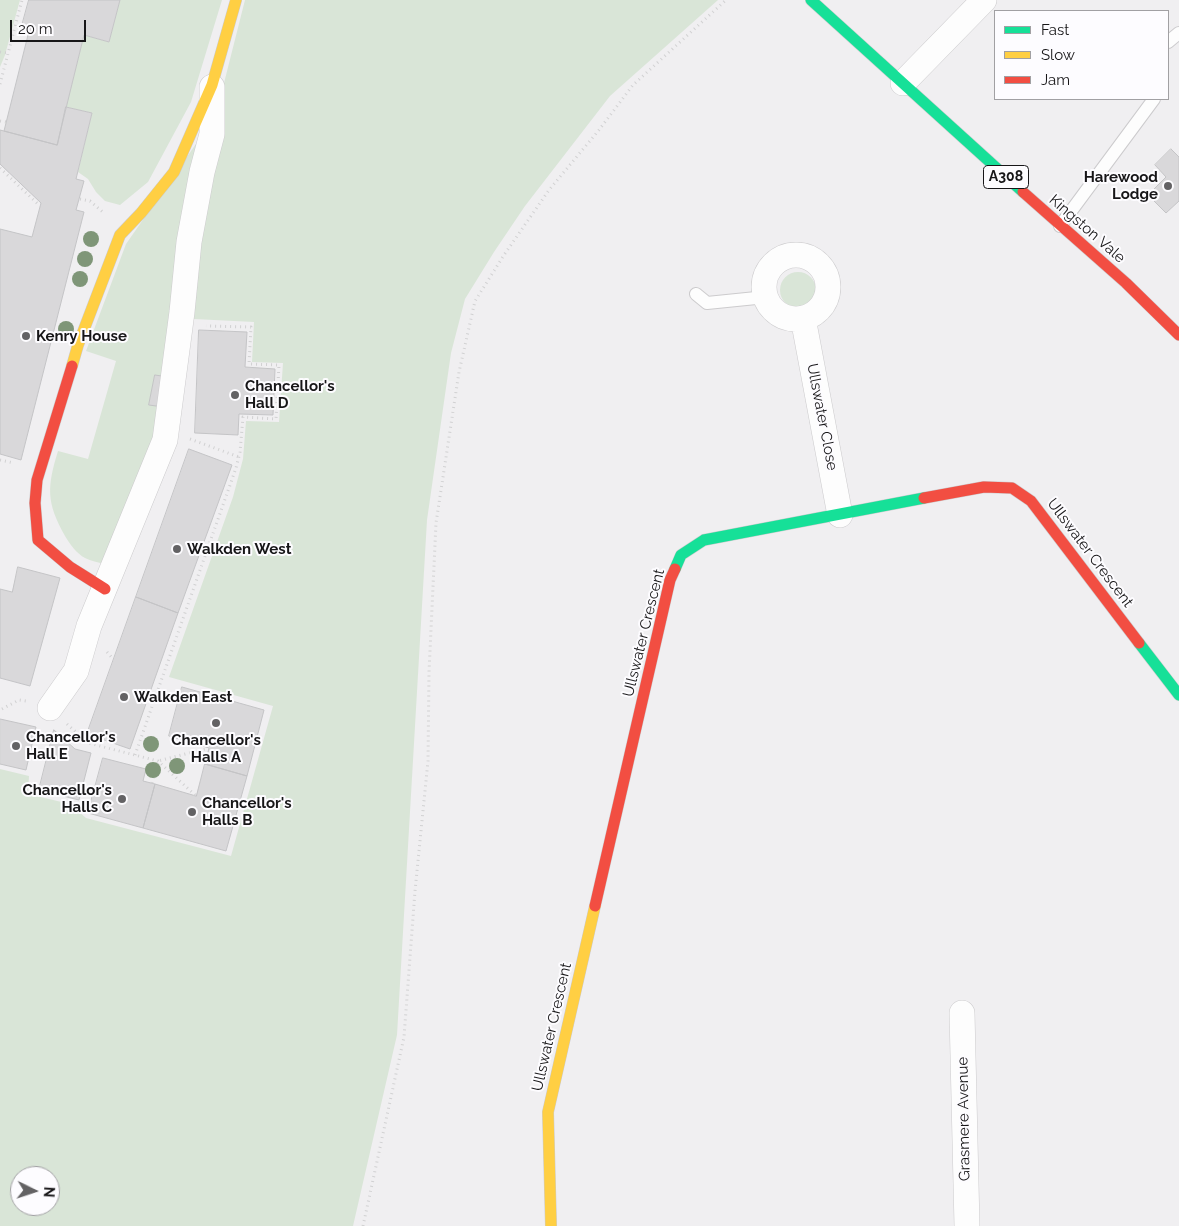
<!DOCTYPE html>
<html>
<head>
<meta charset="utf-8">
<style>
	body { margin:0 }
	#map { position:relative; width:1179px; height:1226px; overflow:hidden; background:#f0eff1; font-family:Raleway,sans-serif }
	canvas { display:block }
	.legend { position:absolute; left:994px; top:10px; width:175px; height:90px; box-sizing:border-box; background:#fdfcff; border:1px solid #a1a0a3; margin:0; padding:6px 9px; list-style:none; font-size:15px; color:#171618 }
	.legend li { display:flex; align-items:center; gap:10px; height:25px }
	.legend b { width:25px; border:1px solid #a1a0a3 }
	.north { position:absolute; left:10px; top:1166px; width:50px; height:50px; box-sizing:border-box; background:#fdfcff; border:1px solid #a1a0a3; border-radius:50%; rotate:94deg; font-size:14px; font-weight:700; line-height:20px; text-align:center; color:#171618 }
	.north::after { content:''; display:block; margin:auto; width:18px; height:22px; background:#636264; clip-path:polygon(50% 0,100% 100%,50% 72%,0 100%) }
	.scale { position:absolute; left:10px; top:20px; width:76px; height:22px; box-sizing:border-box; border:2px solid #171618; border-top:0; padding-left:6px; font-size:15px; line-height:18px; white-space:nowrap; color:#171618; -webkit-text-stroke:4px #fdfcff; paint-order:stroke }
</style>
</head>
<body>
<div id="map">
<canvas width="1179" height="1226"></canvas>
<ul class="legend">
<li><b style="height:6px;background:#16e098"></b>Fast</li>
<li><b style="height:6px;background:#ffcf43"></b>Slow</li>
<li><b style="height:6px;background:#f24e42"></b>Jam</li>
</ul>
<div class="north">N</div>
<div class="scale">20 m</div>
</div>
<script>
const g = document.querySelector('canvas').getContext('2d');
g.lineJoin = 'round';
function fill(path, color) {
  g.fillStyle = color;
  g.fill(path, 'evenodd');
}
function stroke(path, color, width, dash) {
  g.strokeStyle = color;
  g.lineWidth = width;
  g.lineCap = dash ? 'butt' : 'round';
  g.setLineDash(dash || []);
  g.stroke(path);
}
function write(font, color, halo, rows, align = 'center') {
  g.font = font + ' Raleway,sans-serif';
  g.lineWidth = 4;
  g.setLineDash([]);
  g.textBaseline = 'middle';
  g.strokeStyle = halo;
  g.fillStyle = color;
  for (const [text, x, y, turn = 0] of rows) {
    g.save();
    g.translate(x, y);
    g.rotate((+turn || 0) * Math.PI / 180);
    g.textAlign = isNaN(turn) ? turn : align;
    if (halo) g.strokeText(text, 0, 0);
    g.fillText(text, 0, 0);
    g.restore();
  }
}
const green = new Path2D(`
	M0,0H20L5,55L0,67Z
	M120,0H222L191,102L148,182L120,205L105,201L96,192L88,179L78,172L92,113L66,107L84,35L109,42Z
	M245,0H718L610,96L525,206L494,252L465,299L451,353L427,520L397,1035L353,1226H0V769L29,776L28,794L70,804L86,818L231,856L273,706L169,677L233,497L243,459L246,421L279,422L283,363L252,362L254,322L194,319L197,249L223,87ZM20,1176H50V1206H20Z
	M198,141L159,428L104,564C98,562 91,561 85,558C77,554 69,543 65,536C46,502 47,487 58,451L88,459L116,361L86,351L126,244Z
	M780 290a18 18 0 1 1 36 0a18 18 0 1 1-36 0Z`);
const building = new Path2D(`
	M29,0H120L109,42L84,35L57,145L4,131L28,35L20,33Z
	M66,107L92,113L76,179L84,181L76,210L84,212L21,460L0,454V229L32,237L41,203L0,164V130L57,145Z
	M1171,149L1179,157V201L1166,213L1148,195L1166,177L1155,165Z
	M199,330L247,332L245,367L275,369L273,415L239,414L238,435L195,433Z
	M155,375L168,377L163,407L149,405Z
	M189,449L232,465L178,613L136,597Z
	M18,567L60,578L30,686L0,678V589L12,592Z
	M136,597L178,613L130,749L87,734Z
	M182,687L264,710L247,776L205,764L209,748L169,736Z
	M0,719L36,727L26,770L0,764Z
	M54,730L75,749L91,753L79,800L39,790Z
	M103,758L146,769L143,781L155,784L143,828L88,813Z
	M205,764L247,776L226,851L143,828L155,784L196,796Z`);
const path = new Path2D(`
	M0,52L8,53
	M0,84L22,0
	M0,121L6,122
	M0,168L40,206
	M80,199L90,201L104,213
	M86,244L89,231
	M190,439L239,457
	M0,460L14,463
	M107,652L113,659
	M2,709L19,700L26,701
	M67,724L88,743L158,761L196,796
	M135,755L236,468L240,452L243,417L276,419L279,365L249,364L251,327L206,326
	M152,783L158,761L209,748
	M363,1226L404,1037L415,891L428,761L429,672L436,523L459,372L475,301L504,255L549,190L599,130L633,85L726,0`);
const lane = new Path2D(`
	M1168,42L1179,33
	M1060,226L1154,99
	M696,294L707,303L766,297`);
const street = new Path2D(`
	M903,83L984,0
	M764 287a32 32 0 1 1 64 0a32 32 0 1 1-64 0Z
	M803,318L840,515
	M50,708L76,671L89,626L165,440L182,312L189,242L202,172L212,134V87
	M962,1013L967,1226`);
const fast = new Path2D(`
	M811,0L1023,192
	M675,569L681,555L704,540L924,498
	M1139,643L1179,695`);
const slow = new Path2D(`
	M72,366L78,345L120,235L141,213L174,172L212,85L236,0
	M551,1226L548,1112L595,906`);
const jam = new Path2D(`
	M1023,192L1126,283L1179,335
	M72,366L37,480L35,503L38,540L70,567L105,589
	M924,498L984,487L1012,488L1031,501L1139,643
	M595,906L670,580L675,569`);
const trees = [
	[91,239],
	[85,259],
	[80,279],
	[66,329],
	[151,744],
	[177,766],
	[153,770]
];
const markers = [
	[1168,186,5,"#636264"],
	[26,336,5,"#636264"],
	[235,395,5,"#636264"],
	[177,549,5,"#636264"],
	[124,697,5,"#636264"],
	[216,723,5,"#636264"],
	[16,746,5,"#636264"],
	[122,799,5,"#636264"],
	[192,812,5,"#636264"]
];
const shields = [
	[1006,177,45]
];
const shieldNames = [
	["A308",1006,177]
];
const poiNames = [
	["Harewood",1158,177,"right"],
	["Lodge",1158,194,"right"],
	["Kenry House",36,336],
	["Chancellor's",245,386],
	["Hall D",245,403],
	["Walkden West",187,549],
	["Walkden East",134,697],
	["Chancellor's",26,737],
	["Hall E",26,754],
	["Chancellor's",216,740,"center"],
	["Halls A",216,757,"center"],
	["Chancellor's",112,790,"right"],
	["Halls C",112,807,"right"],
	["Chancellor's",202,803],
	["Halls B",202,820]
];
const streetNames = [
	["Kingston Vale",1087,229,41],
	["Ullswater Close",822,417,79],
	["Ullswater Crescent",1090,553,53],
	["Ullswater Crescent",644,633,-76],
	["Ullswater Crescent",552,1027,-77],
	["Grasmere Avenue",964,1119,-91]
];
fill(green, '#d9e5d7');
fill(building, '#d9d8da');
stroke(building, '#c4c4c6', 1);
stroke(lane, '#cccbcd', 14);
stroke(street, '#cccbcd', 26);
stroke(fast, '#cccbcd', 12);
stroke(slow, '#cccbcd', 12);
stroke(jam, '#cccbcd', 12);
stroke(path, '#d1d1d2', 3, [1, 4]);
stroke(lane, '#fdfdfd', 12);
stroke(street, '#fdfdfd', 25);
stroke(fast, '#16e098', 11);
stroke(slow, '#ffcf43', 11);
stroke(jam, '#f24e42', 11);
g.fillStyle = '#7f9678';
for (const [x, y] of trees) {
  g.beginPath();
  g.arc(x, y, 8, 0, 2 * Math.PI);
  g.fill();
}
for (const [x, y, r, color] of markers) {
  const dot = new Path2D();
  dot.arc(x, y, r, 0, 2 * Math.PI);
  g.fillStyle = color;
  g.fill(dot);
  stroke(dot, '#fdfcff', 2);
}
for (const [x, y, w] of shields) {
  const box = new Path2D();
  box.roundRect(x - w / 2, y - 11.5, w, 23, 4);
  g.fillStyle = '#fdfcff';
  g.fill(box);
  stroke(box, '#171618', 1);
}
write('bold 14px', '#171618', null, shieldNames);
write('bold 15px', '#171618', '#fdfcff', poiNames, 'left');
write('15px', '#171618', '#fdfcff', streetNames);
</script>
</body>
</html>
